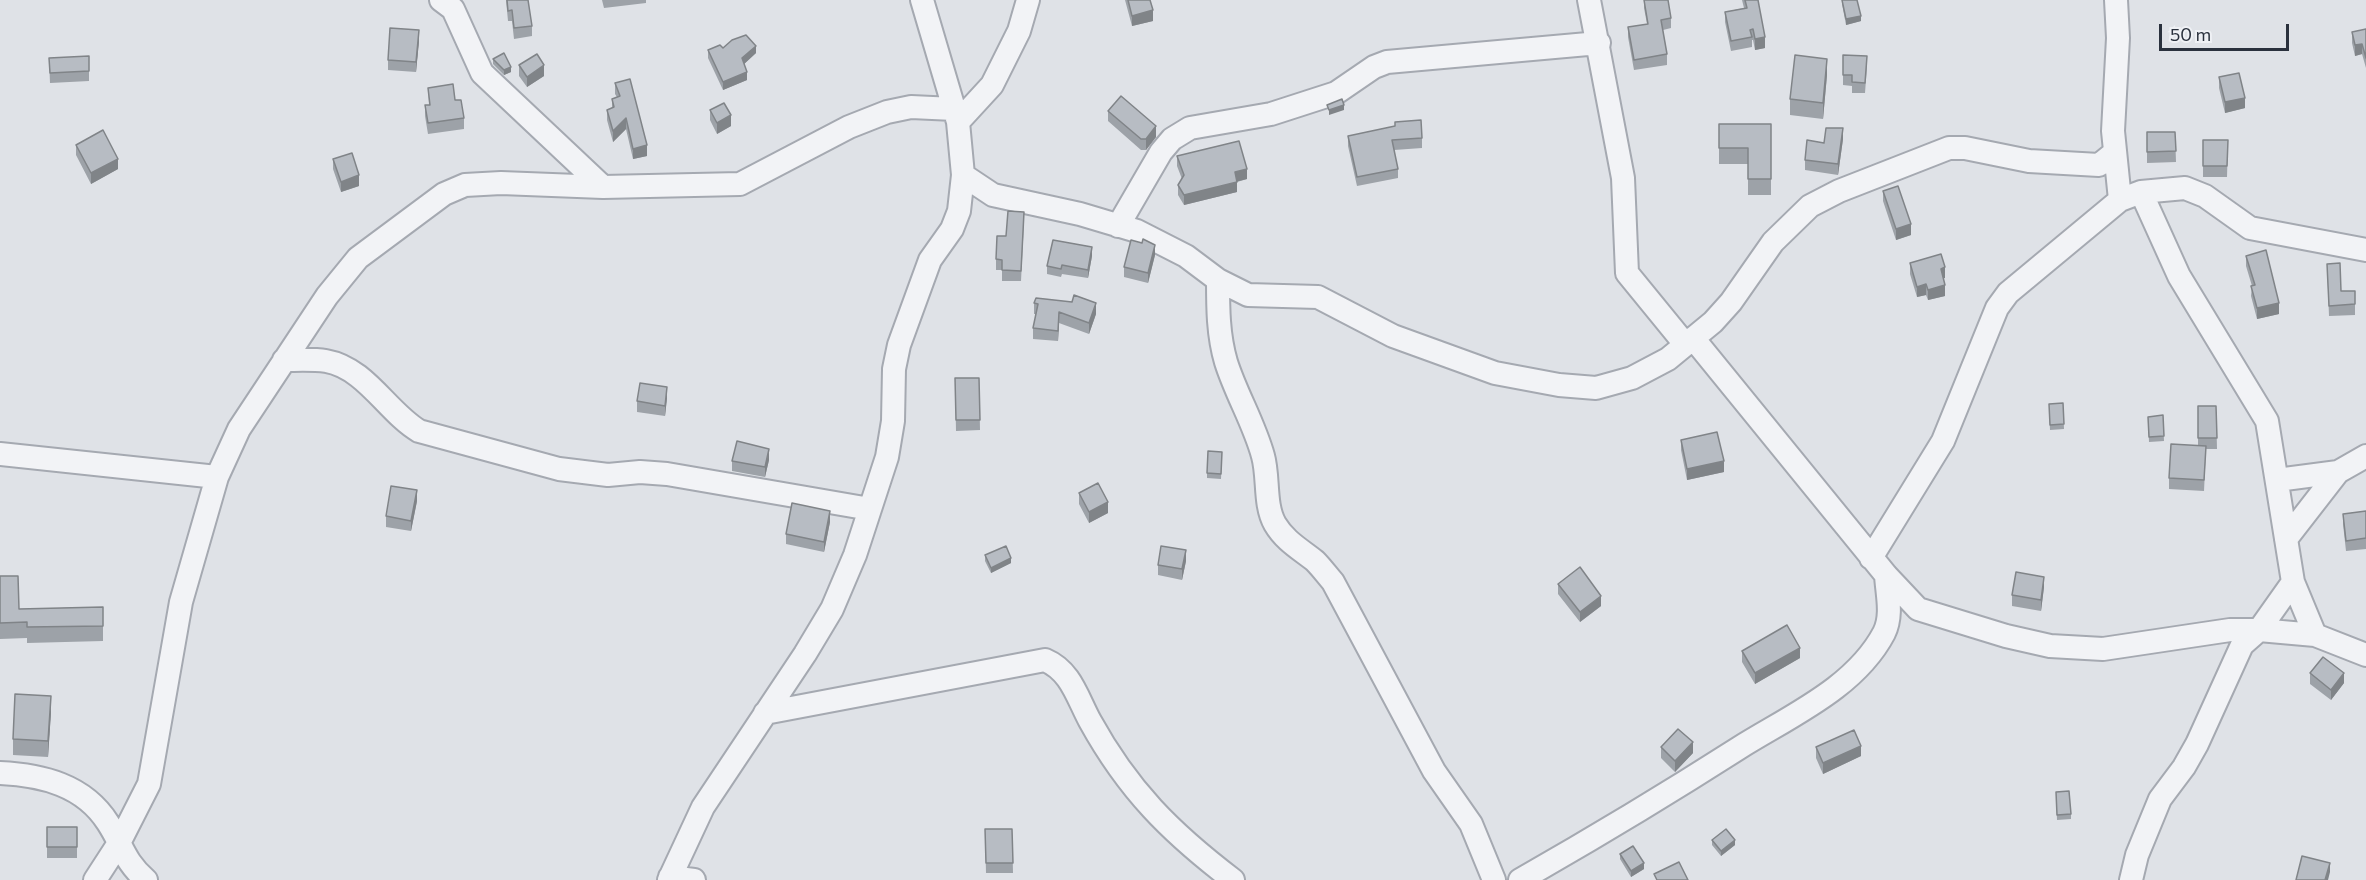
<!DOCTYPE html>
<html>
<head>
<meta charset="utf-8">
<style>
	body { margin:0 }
	#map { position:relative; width:2366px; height:880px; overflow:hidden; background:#dfe2e7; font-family:Commissioner,sans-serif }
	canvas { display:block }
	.scale { position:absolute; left:2159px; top:24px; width:130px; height:27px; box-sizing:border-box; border:3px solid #2a313d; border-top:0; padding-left:8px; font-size:18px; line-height:21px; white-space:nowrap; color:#2a313d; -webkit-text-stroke:4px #eff1f5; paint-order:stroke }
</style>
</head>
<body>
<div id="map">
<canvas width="2366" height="880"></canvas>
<div class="scale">50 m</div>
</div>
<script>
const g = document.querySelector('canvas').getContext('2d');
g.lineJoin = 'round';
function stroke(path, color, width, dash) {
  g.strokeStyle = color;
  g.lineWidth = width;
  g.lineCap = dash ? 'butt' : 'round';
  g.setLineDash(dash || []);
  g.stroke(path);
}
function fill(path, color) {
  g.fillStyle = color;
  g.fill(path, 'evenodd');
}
const minor = new Path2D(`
	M441,0L453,9L482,73L603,187
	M1589,0L1623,178L1627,273L1685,344L1693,338L1886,575L1918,609L2006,636L2050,646L2103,649L2230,630H2259L2315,635L2366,655
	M2116,0L2118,38L2113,131L2120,200
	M958,122L992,85L1019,31L1028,0
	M963,175L993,195L1080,214L1137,231L1186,256L1218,280L1248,295L1318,297L1393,336L1495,373L1559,385L1596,388L1632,378L1668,359L1713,322L1731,302L1773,242L1810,206L1839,191L1949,148H1965L2029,161L2099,165L2115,152
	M2141,192L2179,276L2267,421L2293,582L2315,635
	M1118,226L1161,152L1172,139L1190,128L1271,114L1336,93L1374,67L1387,62L1599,43
	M1218,280C1218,307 1218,335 1226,362C1236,394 1254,423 1263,456C1269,477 1264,505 1275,524C1285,541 1300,549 1315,561C1321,567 1327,575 1333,582L1434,771L1471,824L1494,880
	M284,360C297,360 313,359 326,361C366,368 387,412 419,431L559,469L608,475L640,472L667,474L870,509
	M0,454L217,477
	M2277,480L2338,472L2366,456
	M2286,539L2338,472
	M1871,558L1943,441L1997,308L2008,293L2120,200L2141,192L2185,188L2205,196L2250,228L2366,250
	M765,713L1045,660C1071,671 1077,697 1090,721C1128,790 1170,832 1233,880
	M0,773C42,775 84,785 108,823C123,846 124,861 146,880
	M670,877L694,880
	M95,880L119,843L149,784L181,602L217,477L239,429L327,296L358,258L444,194L465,185L501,183L603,187L740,184L849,127L887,112L911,107L954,109
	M669,880L703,807L805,654L832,609L855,555L887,457L893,421L894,369L899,345L930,260L952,229L959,211L963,175L958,122L922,0
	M1520,880C1594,838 1667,794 1739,748C1790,716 1855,688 1884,633C1893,615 1887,594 1886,575
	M2131,880L2137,855L2160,799L2184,767L2197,744L2242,645L2259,630L2293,582`);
const wall = new Path2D(`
	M506,0H528L532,26V36L514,39L512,21H508Z
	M602,0H646V3L604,8Z
	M1125,0H1150L1153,21L1132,26Z
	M1644,0L1671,18V28L1663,30L1667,54V65L1634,70L1628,37V27L1647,24L1644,8Z
	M1742,0H1758L1765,48L1755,50L1753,40H1752V47L1731,51L1725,22V12L1744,8Z
	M1842,0L1861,21L1846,25L1842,4Z
	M2366,29V68L2362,54L2355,56L2352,43V32Z
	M419,41L416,72L388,70V60Z
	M723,48L756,53L744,64L747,80L723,90L708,58V50Z
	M1843,55L1867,66L1865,93H1852V86L1843,85Z
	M49,58L89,71V81L50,83Z
	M493,59L511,72L504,75L493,64Z
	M519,65L544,76L527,87L519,76Z
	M1827,75L1823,119L1790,115V99Z
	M2219,77L2245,108L2225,113L2219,88Z
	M615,83L647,156L633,159L626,129L613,142L607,120V110L612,108V99L617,97L615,94Z
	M428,88L455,100L464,118V129L428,134L425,116V105H429Z
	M710,110L731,126L717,134L710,120Z
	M1108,111L1156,137L1146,150H1141L1108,121Z
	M1719,124H1771V195H1748V164H1719Z
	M2147,132H2175L2176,162L2147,163Z
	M1348,136L1422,138V148L1394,150L1398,169V178L1357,186L1348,146Z
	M1843,139L1838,175L1805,170V160L1824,143Z
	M2203,140H2228L2227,177H2203Z
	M76,145L118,169L91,184L76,155Z
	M1177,156L1247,179L1237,182V192L1184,205L1178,195V185L1182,179L1177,166Z
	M333,159L359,186L341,192L333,169Z
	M1883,191L1911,235L1896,240L1883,201Z
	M1024,222L1021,281H1002V270H996V259Z
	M1155,255L1148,283L1124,277V267Z
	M1092,256L1088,278L1062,274L1061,277L1047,274V266Z
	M2246,256L2279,314L2257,319L2251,296L2252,286L2246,266Z
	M1910,263L1945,278H1943L1945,296L1928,300L1926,295L1917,297L1910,274Z
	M2327,264L2341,291L2355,304V315L2329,316Z
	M1072,302L1096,314L1089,334L1059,323L1058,341L1033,339V328L1036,314H1034V303Z
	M955,378H979L980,430L956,431Z
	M667,398L665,416L637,412V401Z
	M2063,403L2064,429L2050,430L2049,409Z
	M2198,406H2216L2217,449H2206L2204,491L2169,489V478L2198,445Z
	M2163,415L2164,441L2149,442L2148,417Z
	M1681,440L1724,472L1687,480L1681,450Z
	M1222,452L1221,479L1207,478V473Z
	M769,460L765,477L732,471V461Z
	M1079,493L1108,513L1089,523L1079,504Z
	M417,501L411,531L386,527V516Z
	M2366,511V549L2346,551L2343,524V514Z
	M830,522L824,552L786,544V534Z
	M985,555L1011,563L991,573L985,561Z
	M1186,561L1182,580L1158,575V565Z
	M0,576L19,609L103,607V641L27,643V638L0,639Z
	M1558,584L1601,606L1580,622L1558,594Z
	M2044,587L2041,611L2012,606V595Z
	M1742,651L1800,658L1755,684L1742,662Z
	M2310,673L2344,683L2331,700L2310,684Z
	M51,712L48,757L13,755V739Z
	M1661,747L1693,753L1675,772L1661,758Z
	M1816,747L1861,756L1823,774L1816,758Z
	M2056,792L2071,814V819L2057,820Z
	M47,827H77V858H47Z
	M985,829H1012L1013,873H986Z
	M1712,840L1735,845L1721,856L1712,845Z
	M1620,854L1644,869L1631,877L1620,859Z`);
const shadedWall = new Path2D(`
	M1153,10V21L1132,26V16Z
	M1861,16V21L1846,25V19Z
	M419,30V41L416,72V62Z
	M1765,37V48L1755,50V39Z
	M2362,44V54L2355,56V45Z
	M756,46V53L742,66V58Z
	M1827,59V75L1823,119V103Z
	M544,65V76L527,87V77Z
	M511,67V72L504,75V70Z
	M747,72V80L723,90V82Z
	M2245,98V108L2225,113V102Z
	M1344,105V110L1329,115V110Z
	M731,115V126L717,134V123Z
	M626,118V129L613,142V131Z
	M1156,126V137L1146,150V139Z
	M1843,128V139L1838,175V164Z
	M647,145V156L633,159V149Z
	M118,159V169L91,184V173Z
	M1247,169V179L1235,182V172Z
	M359,175V186L341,192V182Z
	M1237,182V192L1184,205V195Z
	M1911,224V235L1896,240V229Z
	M1155,245V255L1148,283V273Z
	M1092,247V256L1088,278V270Z
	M1945,267V278L1941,279V269Z
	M1926,284V295L1917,297V287Z
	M1945,285V296L1928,300V290Z
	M1096,303V314L1089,334V323Z
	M2279,303V314L2257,319V308Z
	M1059,312V323L1058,341V331Z
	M667,387V398L665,416V406Z
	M769,449V460L765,477V467Z
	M1724,461V472L1687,480V469Z
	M417,490V501L411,531V521Z
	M1108,502V513L1089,523V512Z
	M830,511V522L824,552V542Z
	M1186,550V561L1182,580V569Z
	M1011,558V563L991,573V568Z
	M2044,577V587L2041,611V600Z
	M1601,596V606L1580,622V612Z
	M1800,648V658L1755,684V673Z
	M2344,673V683L2331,700V690Z
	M51,696V712L48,757V741Z
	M1693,742V753L1675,772V761Z
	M1861,746V756L1823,774V763Z
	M1735,840V845L1721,856V851Z
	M1644,863V869L1631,877V871Z
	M2330,863V872L2328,880H2325Z`);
const building = new Path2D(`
	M507,0H528L532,26L514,28L512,10L508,11Z
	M1128,0H1150L1153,10L1132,16Z
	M1644,0H1668L1671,18L1661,20L1667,54L1634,60L1628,27L1648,24Z
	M1745,0H1758L1765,37L1755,39L1753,29L1750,30L1752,37L1731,41L1725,12L1747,8Z
	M1842,0H1857L1861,16L1846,19Z
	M390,28L419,30L416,62L388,60Z
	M2366,29V58L2362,44L2355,45L2352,32Z
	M746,35L756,46L742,58L747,72L723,82L708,50L720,45L723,48L732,40Z
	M504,53L511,67L504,70L493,59Z
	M537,54L544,65L527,77L519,65Z
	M1795,55L1827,59L1823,103L1790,99Z
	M1843,55L1867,56L1865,83L1852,82V75H1843Z
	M89,56V71L50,73L49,58Z
	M2239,73L2245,98L2225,102L2219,77Z
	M630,79L647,145L633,149L626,118L613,131L607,110L614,107L612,99L620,96L615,83Z
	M453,84L455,100H461L464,118L428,123L425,105H430L428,88Z
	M1121,96L1156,126L1146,139H1141L1108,111Z
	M1342,99L1344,105L1329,110L1327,105Z
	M724,103L731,115L717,123L710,110Z
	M1421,120L1422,138L1392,140L1398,169L1357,177L1348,136L1395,126V122Z
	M1719,124H1771V179H1748V148H1719Z
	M1826,128H1843L1838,164L1805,160L1807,140L1824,143Z
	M103,130L118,159L91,173L76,145Z
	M2147,132H2175L2176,151L2147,152Z
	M2203,140H2228L2227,166H2203Z
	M1239,141L1247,169L1235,172L1237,182L1184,195L1178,185L1184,175L1177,156Z
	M352,153L359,175L341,182L333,159Z
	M1898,186L1911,224L1896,229L1883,191Z
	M1008,211L1024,212L1021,271L1002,270V260L996,259L997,236H1006Z
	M1143,239L1155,245L1148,273L1124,267L1131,240L1142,243Z
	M1053,240L1092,247L1088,270L1062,265L1061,269L1047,266Z
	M2266,250L2279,303L2257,308L2251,286L2255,285L2246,256Z
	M1941,254L1945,267L1941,269L1945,285L1928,290L1926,284L1917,287L1910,263Z
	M2340,263L2341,291H2355V304L2329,306L2327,264Z
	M1074,295L1096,303L1089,323L1059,312L1058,331L1033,328L1038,304L1034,303L1036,298L1072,302Z
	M955,378H979L980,420H956Z
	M640,383L667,387L665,406L637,401Z
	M2063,403L2064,424L2050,425L2049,404Z
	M2198,406H2216L2217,438H2198Z
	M2163,415L2164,436L2149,437L2148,417Z
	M1717,432L1724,461L1687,469L1681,440Z
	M737,441L769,449L765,467L732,461Z
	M2171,444L2206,446L2204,480L2169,478Z
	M1208,451L1222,452L1221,474L1207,473Z
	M1098,483L1108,502L1089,512L1079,493Z
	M391,486L417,490L411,521L386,516Z
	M792,503L830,511L824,542L786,534Z
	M2366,511V538L2346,541L2343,514Z
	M1006,546L1011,558L991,568L985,555Z
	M1161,546L1186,550L1182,569L1158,565Z
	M1580,567L1601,596L1580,612L1558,584Z
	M2016,572L2044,577L2041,600L2012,595Z
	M0,576H18L19,609L103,607V626L27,627V622L0,623Z
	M1787,625L1800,648L1755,673L1742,651Z
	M2323,657L2344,673L2331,690L2310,673Z
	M15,694L51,696L48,741L13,739Z
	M1678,729L1693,742L1675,761L1661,747Z
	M1854,730L1861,746L1823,763L1816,747Z
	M2069,791L2071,814L2057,815L2056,792Z
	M47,827H77V847H47Z
	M985,829H1012L1013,863H986Z
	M1726,829L1735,840L1721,851L1712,840Z
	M1633,846L1644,863L1631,871L1620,854Z
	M2302,856L2330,863L2325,880H2296Z
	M1679,862L1688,880H1657L1654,874Z`);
stroke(minor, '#a5a9b1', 26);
stroke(minor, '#f2f3f6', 22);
fill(wall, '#9da2a8');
fill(shadedWall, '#808488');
fill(building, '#b7bcc3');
stroke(building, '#808488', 1.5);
</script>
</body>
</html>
